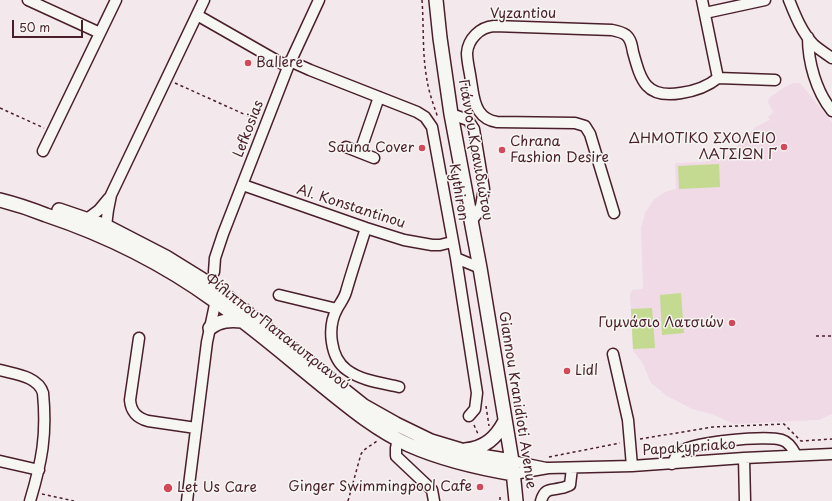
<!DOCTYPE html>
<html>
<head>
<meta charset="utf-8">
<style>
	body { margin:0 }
	#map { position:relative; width:832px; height:501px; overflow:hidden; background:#f3e9ed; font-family:"Playpen Sans",sans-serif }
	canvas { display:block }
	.scale { position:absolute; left:12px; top:20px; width:71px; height:18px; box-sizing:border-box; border:2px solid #4a1f2b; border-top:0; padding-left:5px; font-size:12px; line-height:14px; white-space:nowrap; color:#4a1f2b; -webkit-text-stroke:3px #f6f6f2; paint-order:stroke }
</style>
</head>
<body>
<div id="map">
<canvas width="832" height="501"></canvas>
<div class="scale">50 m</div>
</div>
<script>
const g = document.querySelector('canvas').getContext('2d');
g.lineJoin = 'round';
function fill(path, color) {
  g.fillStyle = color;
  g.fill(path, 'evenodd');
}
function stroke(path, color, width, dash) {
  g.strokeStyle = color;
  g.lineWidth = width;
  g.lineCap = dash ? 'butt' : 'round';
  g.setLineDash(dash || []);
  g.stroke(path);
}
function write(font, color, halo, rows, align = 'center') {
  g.font = font + ' "Playpen Sans",sans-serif';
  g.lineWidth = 3;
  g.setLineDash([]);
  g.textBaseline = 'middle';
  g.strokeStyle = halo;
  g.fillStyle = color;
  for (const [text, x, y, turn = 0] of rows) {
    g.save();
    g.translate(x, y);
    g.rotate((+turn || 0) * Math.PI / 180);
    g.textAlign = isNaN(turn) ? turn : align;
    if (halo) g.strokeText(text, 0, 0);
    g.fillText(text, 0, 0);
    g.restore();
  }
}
const built = new Path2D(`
	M793,83H800L832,122V414L819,420L734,424L714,415L692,409L667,396L651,383L642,362L633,351L630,295L632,290L643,289L641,228L645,213L654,199L667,191L676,189L675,163L704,162L729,155L742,140L757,126L770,120L768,117L773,112L768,102L769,98L783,88Z`);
const green = new Path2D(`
	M719,164L720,187L679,189L678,166Z
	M681,293L684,333L662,335L660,295Z
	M652,308L655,348L633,349L631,309Z`);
const path = new Path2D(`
	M422,0C424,27 422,53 427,80C429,93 434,106 438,118
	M175,83L257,120
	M0,108L44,128
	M816,336H832
	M486,406L489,426
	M474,425L478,434
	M640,439L713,427L784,424L801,441L832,439
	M549,457L620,443
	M42,494L74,501
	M500,497V501
	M348,501L361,454L364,450L377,441`);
const minor = new Path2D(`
	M28,0L100,33
	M702,0L718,78
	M789,0C795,15 802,33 814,45C820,50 826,54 832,58
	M705,13L765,0
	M197,15L288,67
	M808,37C808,62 816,91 832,111
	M290,61L310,70L417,112L425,117L432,127L456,258L477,393L475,409L469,416
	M718,78L775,80
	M451,114L468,120L474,129L484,189L481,206L477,214L471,221
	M346,147L374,158
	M43,151L116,0
	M360,152L379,97
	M243,185L366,228L404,240L432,245H440L452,242
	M614,213L590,134L585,126L575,123L497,122C490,121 483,117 479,111C473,102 473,91 471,81C470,72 467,62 467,53C468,39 480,27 494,26L612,30C617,31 622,32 626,35C631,39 632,46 633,52C641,81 646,99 681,93C695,91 707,87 718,78
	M87,219L99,210L109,198
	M106,226L108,210L111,195L204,0
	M366,228C359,250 352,271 346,292C344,299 340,303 337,309C327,327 330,358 347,370C362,381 382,383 399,387
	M456,258L480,268
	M214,272L215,258L223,234L288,67L319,0
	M279,295L337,309
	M139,338L130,400C131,412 137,418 148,421L196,428
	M613,354L628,420L632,466
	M0,370C14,374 38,376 43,393C47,435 42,461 30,501
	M398,439L396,448V456L432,490L434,501
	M744,458L745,501
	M0,461L39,470
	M512,461L546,468
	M672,464C674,461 676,456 678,453C689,442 767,435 782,440C789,442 793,449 796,455
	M514,474L548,468L632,466L744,458L832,454
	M187,501L207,342L217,295
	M541,501C545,487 551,491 561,488C564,488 567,486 570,485L572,468`);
const major = new Path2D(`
	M436,0L440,38L451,114L480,268L512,461L516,501
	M0,200C16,204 31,209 46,215C106,235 164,264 215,301C253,327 288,358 324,387C351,409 378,431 409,445C443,460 478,468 514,474
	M59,210L106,226L166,257L216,288L364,406L396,424L431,441L461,450L487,457L512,461
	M210,328C220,320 230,320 242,321
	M465,450C485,448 496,438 505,421`);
const markers = [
	[248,63,4,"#d1495b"],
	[784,147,4,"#d1495b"],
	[422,148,4,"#d1495b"],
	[502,150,4,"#d1495b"],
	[732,323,4,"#d1495b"],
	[567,371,4,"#d1495b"],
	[480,487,4,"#d1495b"],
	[168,488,5,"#d1495b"]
];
const streetNames = [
	["Vyzantiou",523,14],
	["Lefkosias",249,129,-69],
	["Γιάννου Κρανιδιώτου",475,150,80],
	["Kythiron",458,192,80],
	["Al. Konstantinou",351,207,18],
	["Φίλιππου Παπακυπριανού",277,332,38],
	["Giannou Kranidioti Avenue",517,400,81],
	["Papakypriako",689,448,-4]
];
const poiNames = [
	["Ballere",256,63],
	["ΔΗΜΟΤΙΚΟ ΣΧΟΛΕΙΟ",776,139,"right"],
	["ΛΑΤΣΙΩΝ Γ΄",776,155,"right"],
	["Chrana",510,142],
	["Fashion Desire",510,158],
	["Sauna Cover",414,148,"right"],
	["Γυμνάσιο Λατσιών",724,323,"right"],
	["Lidl",575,371],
	["Ginger Swimmingpool Cafe",472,487,"right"],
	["Let Us Care",177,488]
];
fill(built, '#efdae6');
fill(green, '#c3da90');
stroke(minor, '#4a1f2b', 13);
stroke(major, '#4a1f2b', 16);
stroke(path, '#4a1f2b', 1.5, [3, 3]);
stroke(minor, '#f6f6f2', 10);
stroke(major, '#f6f6f2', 13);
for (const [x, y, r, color] of markers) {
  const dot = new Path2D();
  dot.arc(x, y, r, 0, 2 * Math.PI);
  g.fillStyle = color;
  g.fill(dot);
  stroke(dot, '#f6f6f2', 1.5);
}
write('14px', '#4a1f2b', '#f6f6f2', streetNames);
write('14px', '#4a1f2b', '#f6f6f2', poiNames, 'left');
</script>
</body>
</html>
